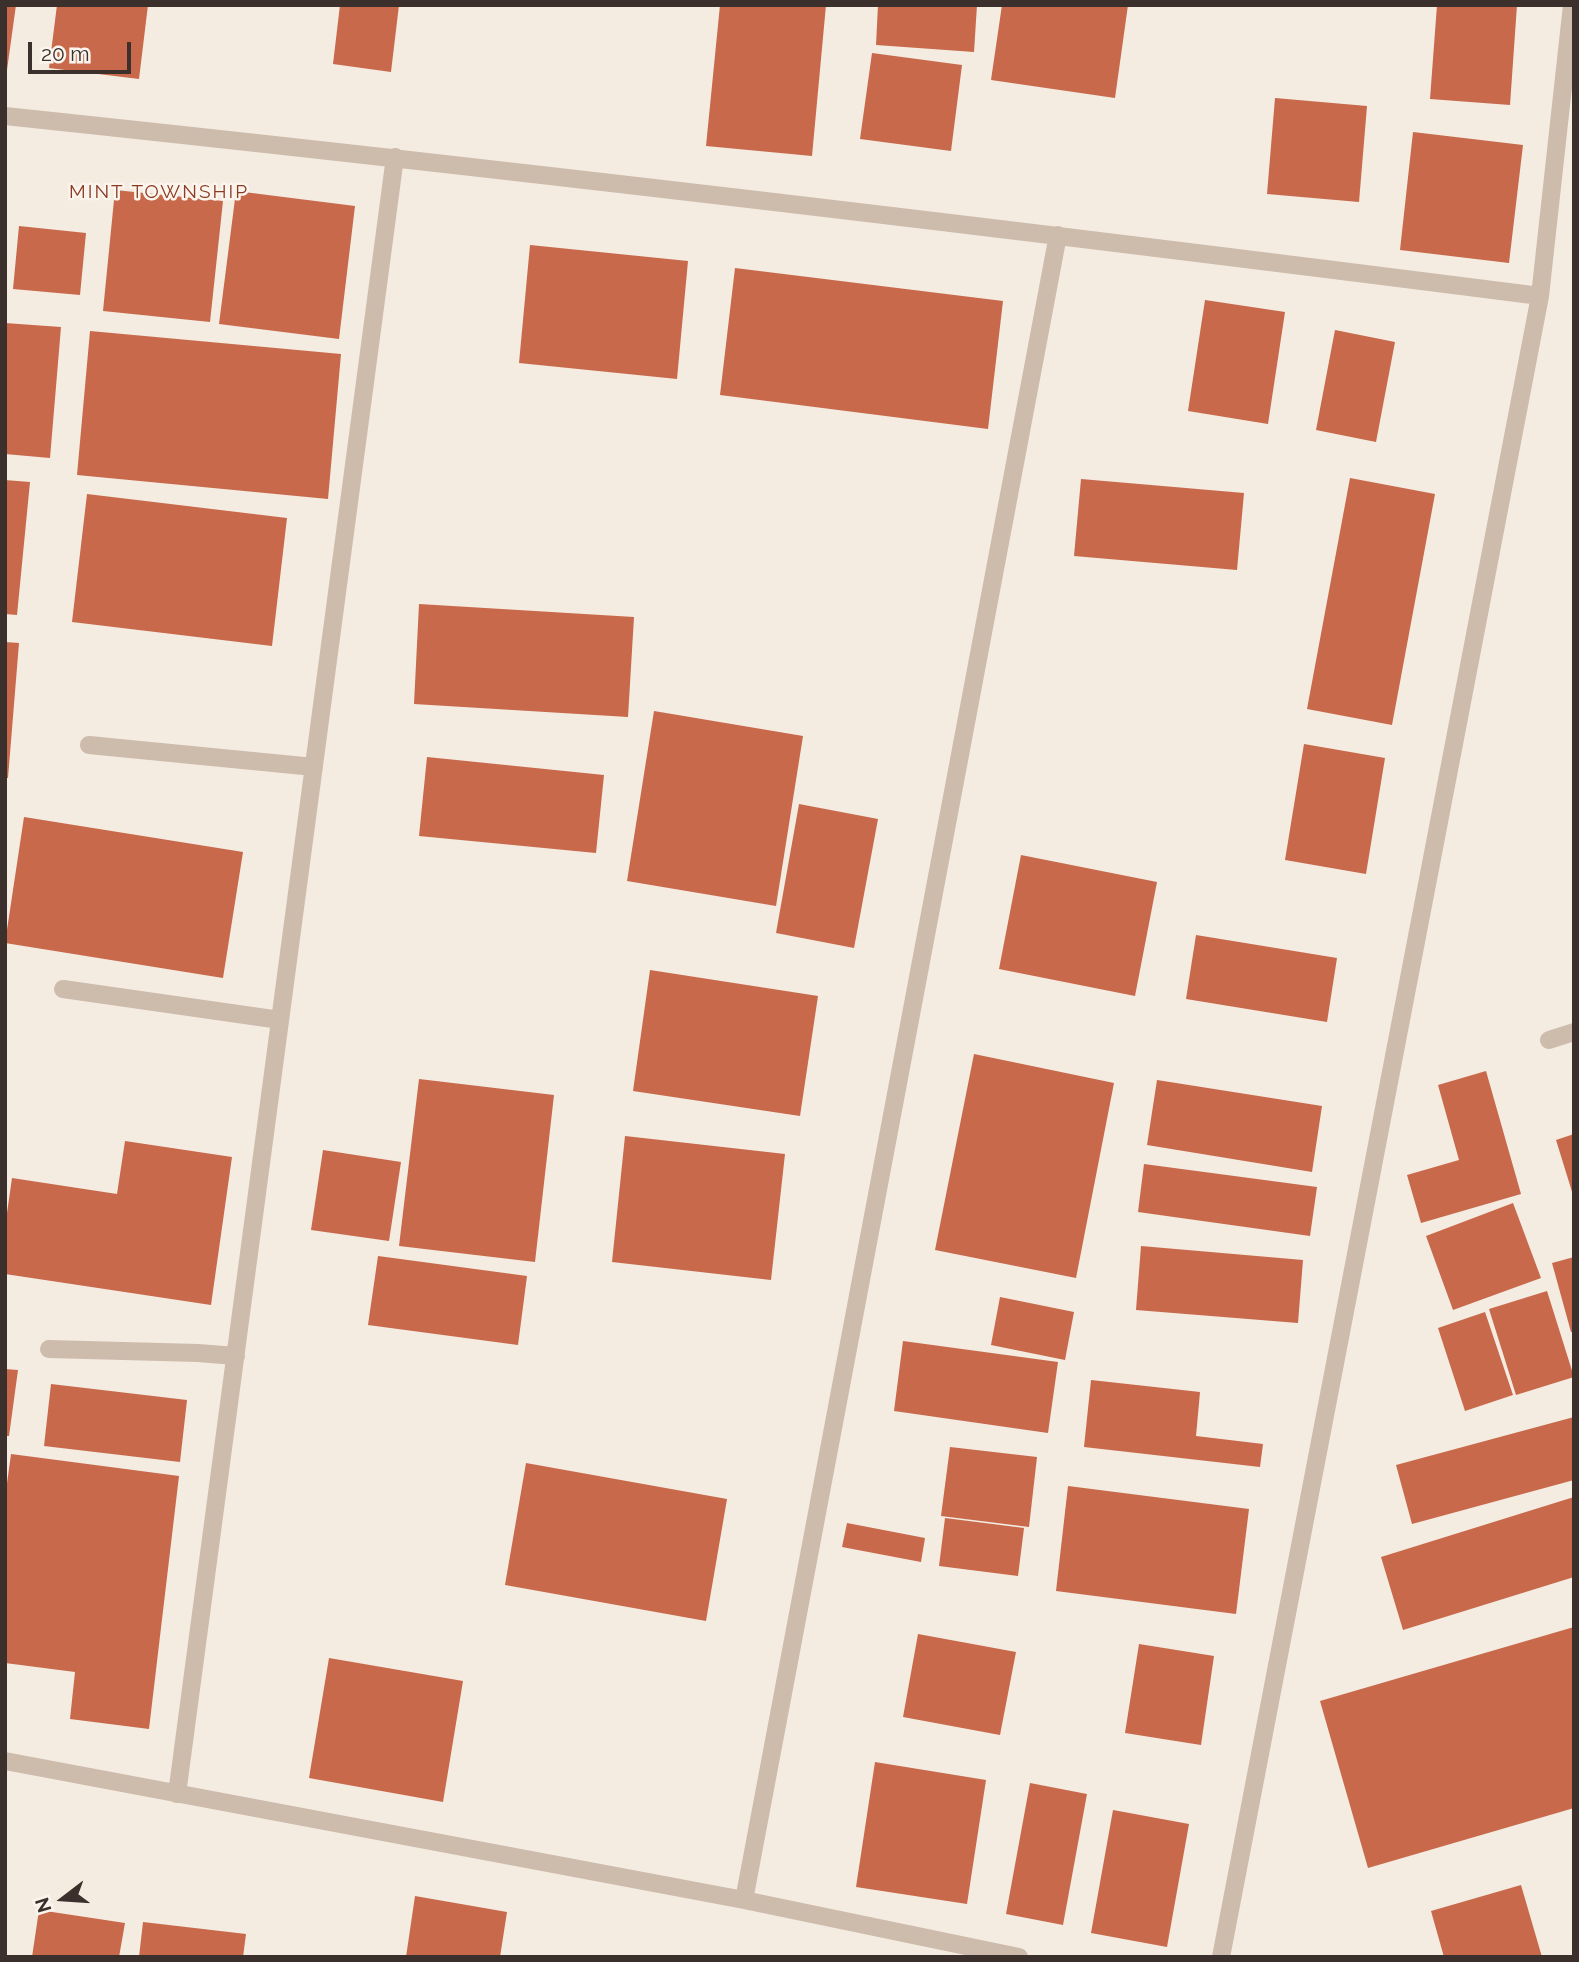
<!DOCTYPE html>
<html>
<head>
<meta charset="utf-8">
<style>
	body { margin:0 }
	#map { position:relative; width:1579px; height:1962px; overflow:hidden; background:#f4ebe1; font-family:Raleway,sans-serif }
	canvas { display:block }
	.frame { position:absolute; inset:0; border:7px solid #3b302b; pointer-events:none }
	.north { position:absolute; left:28px; top:1864px; width:70px; height:70px; -webkit-text-stroke:5px #fbf5ee; paint-order:stroke; rotate:253deg; font-size:19px; font-weight:700; line-height:28px; text-align:center; color:#3b302b }
	.north::after { content:''; display:block; margin:auto; width:24px; height:32px; background:#3b302b; clip-path:polygon(50% 0,100% 100%,50% 72%,0 100%) }
	.scale { position:absolute; left:28px; top:42px; width:103px; height:32px; box-sizing:border-box; border:4px solid #3b302b; border-top:0; padding-left:9px; font-size:21px; line-height:24px; white-space:nowrap; color:#3b302b; -webkit-text-stroke:5px #fbf5ee; paint-order:stroke }
</style>
</head>
<body>
<div id="map">
<canvas width="1579" height="1962"></canvas>
<div class="frame"></div>
<div class="north">N</div>
<div class="scale">20 m</div>
</div>
<script>
const g = document.querySelector('canvas').getContext('2d');
g.lineJoin = 'round';
function fill(path, color) {
  g.fillStyle = color;
  g.fill(path, 'evenodd');
}
function stroke(path, color, width, dash) {
  g.strokeStyle = color;
  g.lineWidth = width;
  g.lineCap = dash ? 'butt' : 'round';
  g.setLineDash(dash || []);
  g.stroke(path);
}
function write(font, color, halo, rows, align = 'center') {
  g.font = font + ' Raleway,sans-serif';
  g.lineWidth = 5;
  g.setLineDash([]);
  g.textBaseline = 'middle';
  g.strokeStyle = halo;
  g.fillStyle = color;
  for (const [text, x, y, turn = 0] of rows) {
    g.save();
    g.translate(x, y);
    g.rotate((+turn || 0) * Math.PI / 180);
    g.textAlign = isNaN(turn) ? turn : align;
    if (halo) g.strokeText(text, 0, 0);
    g.fillText(text, 0, 0);
    g.restore();
  }
}
const building = new Path2D(`
	M5,5H16L7,70H5Z
	M57,5H148L139,79L49,68Z
	M340,5H399L391,72L333,64Z
	M720,5H826L812,156L706,146Z
	M878,5H977L974,52L876,45Z
	M1002,5H1128L1115,98L991,80Z
	M1437,5H1517L1510,105L1430,99Z
	M872,53L962,65L951,151L860,139Z
	M1275,98L1367,106L1359,202L1267,194Z
	M1413,132L1523,145L1509,263L1400,250Z
	M115,190L223,201L210,322L103,311Z
	M236,191L355,206L339,339L219,324Z
	M19,226L86,233L80,295L13,289Z
	M530,245L688,261L677,379L519,363Z
	M735,268L1003,301L988,429L720,395Z
	M1205,300L1285,312L1268,424L1188,411Z
	M5,323L61,327L50,458L5,454Z
	M1335,330L1395,342L1376,442L1316,430Z
	M90,331L341,354L328,499L77,475Z
	M1350,478L1435,494L1392,725L1307,709Z
	M1081,479L1244,493L1237,570L1074,556Z
	M5,480L30,482L17,615L5,614Z
	M87,494L287,518L272,646L72,622Z
	M419,604L634,617L628,717L414,704Z
	M5,642L19,643L8,778H5Z
	M654,711L803,736L776,906L627,881Z
	M1304,744L1385,758L1366,874L1285,860Z
	M427,757L604,775L596,853L419,836Z
	M799,804L878,819L854,948L776,933Z
	M24,817L243,852L223,978L5,943Z
	M1021,855L1157,882L1135,996L999,969Z
	M1196,935L1337,958L1327,1022L1186,999Z
	M650,970L818,996L800,1116L633,1091Z
	M974,1054L1114,1083L1076,1278L935,1250Z
	M1486,1071L1521,1194L1421,1223L1407,1175L1459,1160L1438,1085Z
	M419,1079L554,1095L535,1262L399,1246Z
	M1157,1080L1322,1106L1312,1172L1147,1145Z
	M1574,1134V1195H1573L1556,1140Z
	M625,1136L785,1154L771,1280L612,1262Z
	M125,1141L232,1157L211,1305L5,1274V1227L12,1178L117,1194Z
	M323,1150L401,1162L389,1241L311,1230Z
	M1144,1164L1317,1187L1310,1236L1138,1212Z
	M1513,1203L1541,1278L1453,1310L1426,1236Z
	M1141,1246L1303,1260L1298,1323L1136,1310Z
	M378,1256L527,1276L518,1345L368,1325Z
	M1574,1257V1332H1571L1552,1263Z
	M1547,1291L1574,1377L1516,1395L1489,1309Z
	M1000,1297L1074,1312L1065,1360L991,1345Z
	M1485,1312L1513,1395L1465,1411L1438,1328Z
	M903,1341L1058,1362L1048,1433L894,1411Z
	M5,1369L18,1370L9,1436H5Z
	M1091,1380L1200,1392L1196,1436L1263,1444L1260,1467L1084,1447Z
	M51,1384L187,1400L180,1462L44,1446Z
	M1574,1417V1480L1412,1524L1396,1465Z
	M950,1447L1037,1457L1029,1527L941,1516Z
	M11,1454L179,1476L149,1729L70,1719L75,1672L5,1663V1498Z
	M526,1463L727,1499L706,1621L505,1585Z
	M1068,1486L1249,1509L1236,1614L1056,1591Z
	M1574,1497V1577L1403,1630L1381,1557Z
	M945,1518L1024,1528L1018,1576L939,1566Z
	M847,1523L925,1538L921,1562L842,1547Z
	M1574,1627V1808L1368,1868L1320,1701Z
	M918,1634L1016,1652L1000,1735L903,1717Z
	M1139,1644L1214,1656L1201,1745L1125,1733Z
	M329,1658L463,1681L443,1802L309,1778Z
	M875,1762L986,1780L967,1904L856,1887Z
	M1030,1783L1087,1794L1063,1925L1006,1914Z
	M1113,1810L1189,1824L1167,1947L1091,1933Z
	M1521,1885L1542,1957H1444L1431,1911Z
	M415,1896L507,1912L500,1957H406Z
	M39,1910L125,1923L119,1957H32Z
	M143,1922L246,1934L243,1957H139Z`);
const minor = new Path2D(`
	M5,116C518,170 1029,231 1540,296
	M89,745L314,767
	M63,989L280,1020
	M1549,1040L1574,1032
	M49,1349L198,1353L236,1356
	M5,1761L744,1900L1019,1957
	M177,1794L395,157
	M744,1900L1058,235
	M1221,1957L1540,296L1572,5`);
const neighbourhoodNames = [
	["MINT TOWNSHIP",159,192]
];
fill(building, '#c8694b');
stroke(minor, '#cdbbac', 18);
g.letterSpacing = '2px';
write('19px', '#8c3b22', '#fbf5ee', neighbourhoodNames);
g.letterSpacing = '0px';
</script>
</body>
</html>
